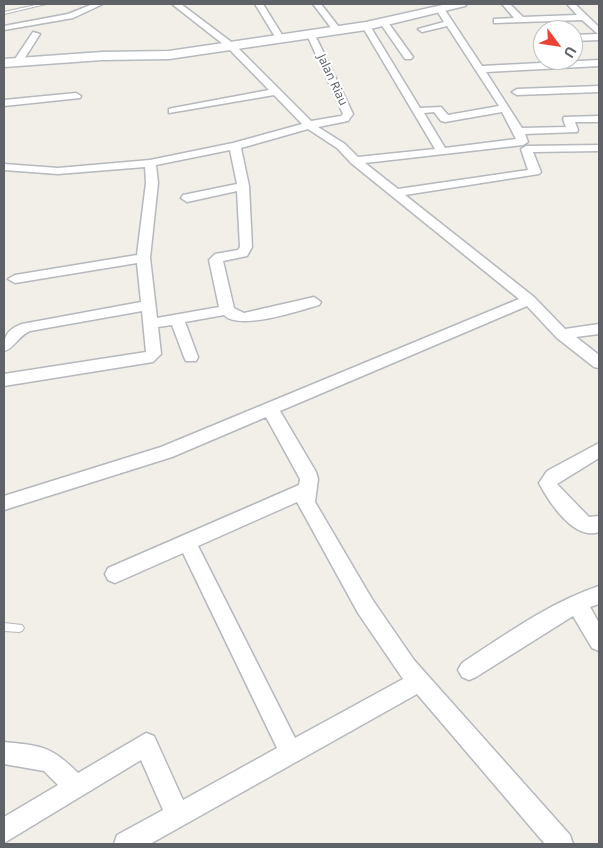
<!DOCTYPE html>
<html>
<head>
<meta charset="utf-8">
<style>
	body { margin:0 }
	#map { position:relative; width:603px; height:848px; overflow:hidden; background:#f1efe8; font-family:"Noto Sans",sans-serif }
	canvas { display:block }
	.frame { position:absolute; inset:0; border:5px solid #5f6368; pointer-events:none }
	.north { position:absolute; left:533px; top:20px; width:50px; height:50px; box-sizing:border-box; background:#fff; border:1px solid #bfc1c3; border-radius:50%; rotate:121deg; font-size:14px; font-weight:700; line-height:20px; text-align:center; color:#5f6368 }
	.north::after { content:''; display:block; margin:auto; width:18px; height:22px; background:#ea4335; clip-path:polygon(50% 0,100% 100%,50% 72%,0 100%) }
</style>
</head>
<body>
<div id="map">
<canvas width="603" height="848"></canvas>
<div class="frame"></div>
<div class="north">U</div>
</div>
<script>
const g = document.querySelector('canvas').getContext('2d');
g.lineJoin = 'round';
function stroke(path, color, width, dash) {
  g.strokeStyle = color;
  g.lineWidth = width;
  g.lineCap = dash ? 'butt' : 'round';
  g.setLineDash(dash || []);
  g.stroke(path);
}
function fill(path, color) {
  g.fillStyle = color;
  g.fill(path, 'evenodd');
}
function write(font, color, halo, rows, align = 'center') {
  g.font = font + ' "Noto Sans",sans-serif';
  g.lineWidth = 4.5;
  g.setLineDash([]);
  g.textBaseline = 'middle';
  g.strokeStyle = halo;
  g.fillStyle = color;
  for (const [text, x, y, turn = 0] of rows) {
    g.save();
    g.translate(x, y);
    g.rotate((+turn || 0) * Math.PI / 180);
    g.textAlign = isNaN(turn) ? turn : align;
    if (halo) g.strokeText(text, 0, 0);
    g.fillText(text, 0, 0);
    g.restore();
  }
}
const lane = new Path2D(`
	M40,4H46L4,14V12Z
	M4,623L22,625L24,628L22,631L19,632L4,631Z`);
const street = new Path2D(`
	M93,4H103L73,18L4,30V26L68,14Z
	M172,4H181L234,44L311,121L341,116L343,114L307,35L314,33L353,114L348,121L318,127L345,144L358,157L435,149L362,26L363,24L370,26L420,108L441,107L448,115L499,106L447,26L422,32L418,29L444,22L436,9L437,7H443L482,66L599,60V66L486,72L522,128L566,127L563,119L564,117L599,116V122H575L578,130L577,132L525,134L528,142L523,145L365,163L398,189L528,170L521,149L526,146L599,145V151L533,152L541,172L539,174L405,195L534,297L565,329L599,324V334L576,337L599,355V368L594,367L557,338L527,306L280,411L316,472L318,479L315,502L372,599L414,660L570,835L573,844H545L417,694L150,844H114L117,835L163,810L141,760L4,843V817L58,785L44,771L4,764V742C41,746 50,745 78,773L146,733L154,736L183,800L277,748L183,553L115,583L108,580L105,574L108,568L299,485L300,479L266,417L172,457L4,510V496L161,447L519,299L351,163L337,148L308,129L241,148L249,186L252,247L247,256L223,261L234,308L244,313L314,297L321,302L319,305C298,311 239,331 224,315L185,322L198,357L196,361H186L184,357L172,325L158,327L161,354L153,362L4,386V374L146,352L142,311L30,331C18,336 14,349 4,351C4,335 7,330 22,324L141,302L137,263L15,283L8,279L15,275L137,255L146,183L145,167L58,174L4,170V164L58,168L150,160L233,143L302,124L274,95L169,113V109L173,108L269,90L228,48ZM434,112L441,121L445,122L502,112L516,139L445,148L424,113ZM230,150L237,184L183,195L181,198L187,202L237,191L240,247L238,250L215,254L209,260L219,307L157,318L150,258L158,183L156,165ZM297,502L358,613L403,679L295,738L198,546Z
	M255,4H263L284,38L283,40H277Z
	M313,4H321L342,31L341,33H335Z
	M502,4H510L523,17L577,15L567,4H575L599,27V40L573,41V35L598,34L582,20L494,23V19L514,18Z
	M381,21H387L413,57L411,59H405L380,23Z
	M33,32L40,34L21,64H15L13,62Z
	M599,86V92L517,95L512,92L517,89Z
	M76,93L81,96L80,98L4,106V100Z
	M599,443V458L557,484L589,517L599,516V532C574,541 549,502 539,483L547,471Z
	M599,586V604L590,607L599,623V651L592,648L573,616L476,677L469,680L462,677L458,670L462,663C506,634 549,603 599,586Z`);
const secondary = new Path2D(`
	M447,4H467L465,6L366,30L169,59L102,60L4,67V59L102,52L169,51L366,22Z`);
const farStreetnames = [
	["Jalan Riau",332,80,65]
];
stroke(lane, '#b5b8bc', 2);
stroke(street, '#b5b8bc', 3);
stroke(secondary, '#b6babf', 3);
fill(lane, '#fff');
fill(street, '#fff');
fill(secondary, '#fff');
write('12px', '#5f6368', '#fff', farStreetnames);
</script>
</body>
</html>
